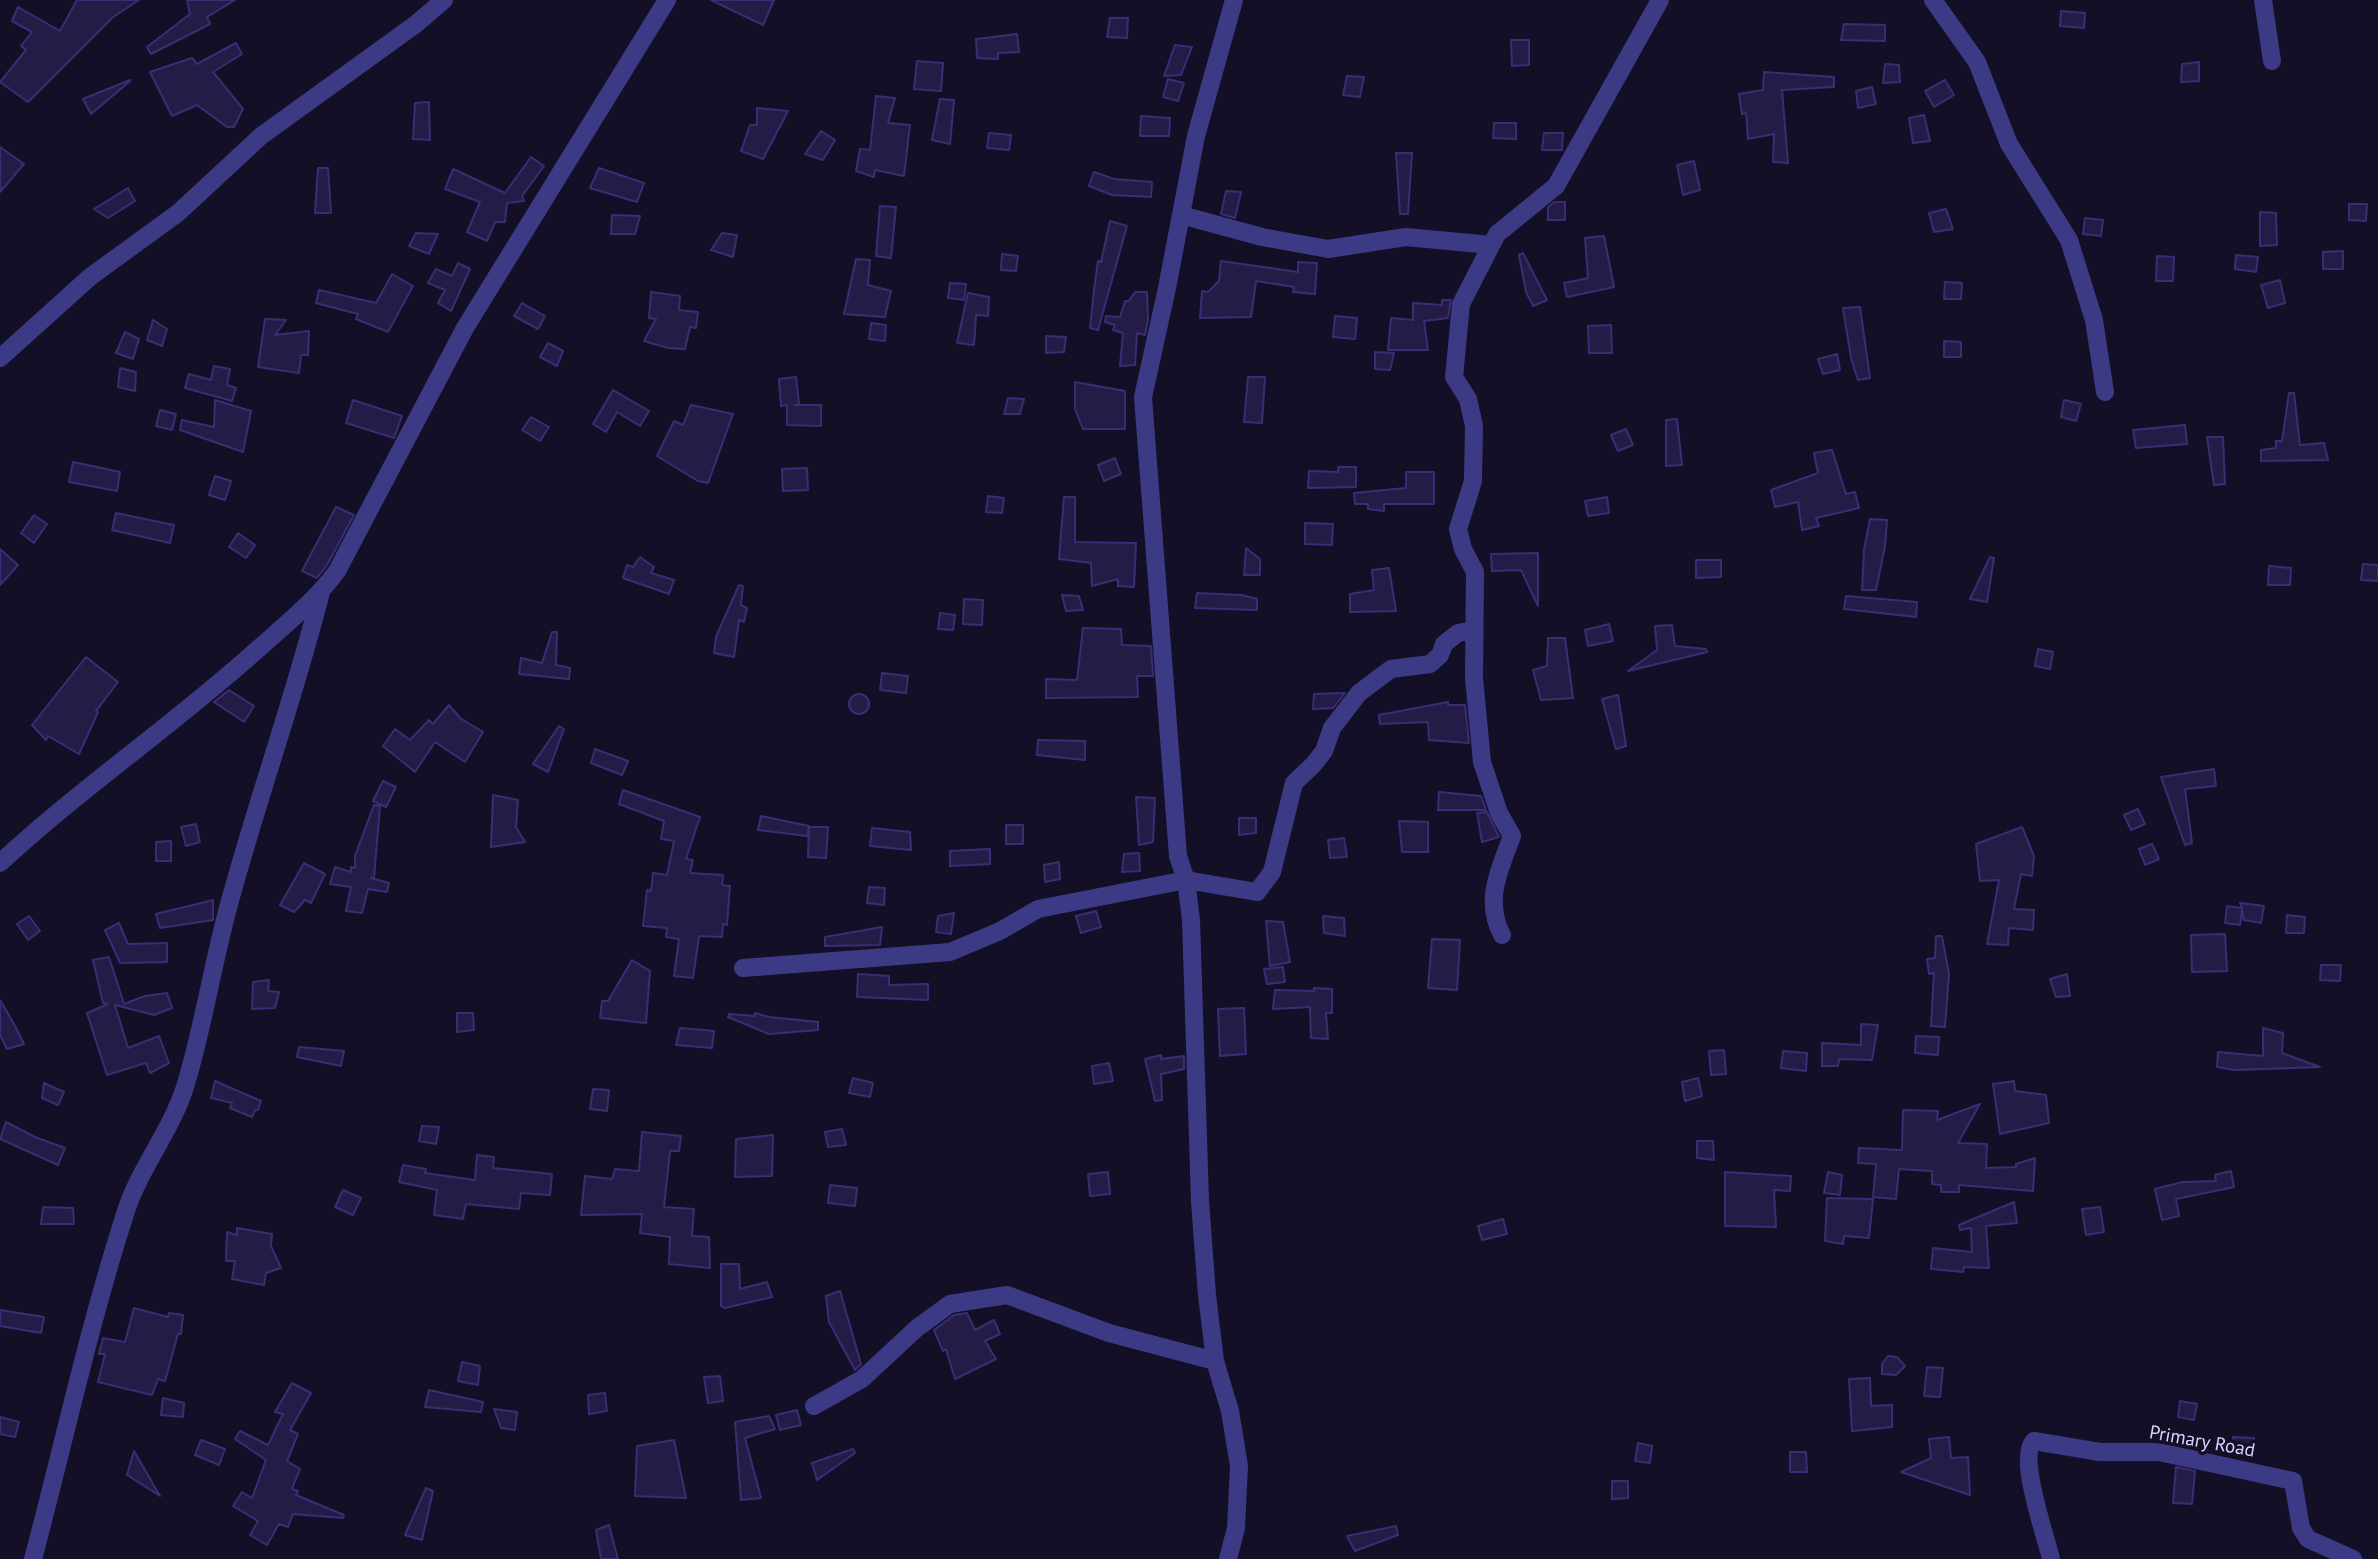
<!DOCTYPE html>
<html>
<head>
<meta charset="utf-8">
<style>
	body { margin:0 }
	canvas { display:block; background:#130f26 }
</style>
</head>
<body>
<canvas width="2378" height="1559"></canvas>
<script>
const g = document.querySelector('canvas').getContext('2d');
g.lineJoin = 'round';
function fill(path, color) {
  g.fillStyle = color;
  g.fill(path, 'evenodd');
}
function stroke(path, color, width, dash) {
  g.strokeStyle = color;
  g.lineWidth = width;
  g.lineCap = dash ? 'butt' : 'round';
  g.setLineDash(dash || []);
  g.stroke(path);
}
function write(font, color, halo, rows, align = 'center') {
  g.font = font + ' "PT Sans",sans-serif';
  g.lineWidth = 7;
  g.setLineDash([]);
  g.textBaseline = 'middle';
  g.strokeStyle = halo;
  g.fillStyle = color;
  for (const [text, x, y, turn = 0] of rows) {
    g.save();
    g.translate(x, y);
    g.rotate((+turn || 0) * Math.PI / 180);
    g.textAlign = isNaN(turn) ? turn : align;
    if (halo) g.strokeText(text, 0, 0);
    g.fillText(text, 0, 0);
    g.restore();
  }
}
const building = new Path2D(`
	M77,0H139L113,17L28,102L0,82L26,50L21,46L32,32L12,21L18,7L60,31Z
	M187,0H235L207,17L210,24L151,54L147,47L190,14Z
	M711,0H774L763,25Z
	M2061,11L2085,13L2084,28L2060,26Z
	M1110,18H1128L1127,38L1107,37Z
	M1844,24L1885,25V41L1841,40Z
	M1017,34L1019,52L998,53V59L977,58L976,39Z
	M1511,40H1529V65L1512,66Z
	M236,43L242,54L213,72L243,109L234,127H227L197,105L172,116L150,72L192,58L197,64Z
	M1175,45L1192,47L1181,75L1164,76Z
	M917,61L943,63L941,91L914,89Z
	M2199,62V81L2181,82L2182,64Z
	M1885,64L1899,65L1900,82L1883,83Z
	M1764,72L1834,77V87L1782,90L1788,163L1773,162L1774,134L1748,139L1746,113L1742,114L1739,94L1763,90Z
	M1347,76L1364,77L1360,97L1343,95Z
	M1168,79L1184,83L1178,101L1163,97Z
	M130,80V81L91,114L83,99Z
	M1945,80L1954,95L1934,107L1925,91Z
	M1872,87L1876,104L1858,108L1856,91Z
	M876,96L895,98L888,123L910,125L904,176L875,170L874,177L856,171L860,149L870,150Z
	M940,99L954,100L950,144L932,140Z
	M429,102L430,140L413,139L415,103Z
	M757,108L788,111L763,159L741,151L750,125H757Z
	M1924,115L1930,141L1913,143L1909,118Z
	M1141,116L1170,118L1169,136H1140Z
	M1494,123H1516V139L1493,138Z
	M821,131L835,140L823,160L805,154Z
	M989,133L1011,135L1009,150L987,148Z
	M1544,133H1563L1562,150H1542Z
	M0,147L24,164L0,192Z
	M1396,153H1412L1408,214H1400Z
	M531,157L544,166L522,196L524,201L507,203L505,222H495L487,241L467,232L480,202L445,189L453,169L505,193Z
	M1694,161L1700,190L1683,195L1677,165Z
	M318,168H328L331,213H315Z
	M599,168L644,183L637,202L590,188Z
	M1094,172L1114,179L1152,182L1151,197L1112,195L1089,186Z
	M128,188L135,201L108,218L94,209Z
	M1226,191L1241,192L1235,218L1221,214Z
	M1554,202H1565V220H1548V207Z
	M2349,204H2367L2366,221L2349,220Z
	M880,206L896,207L891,258L876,256Z
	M1946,209L1953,229L1934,232L1929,213Z
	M2260,212L2276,213L2277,245L2260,246Z
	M612,215L640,216L635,234H611Z
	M2085,218L2103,220L2101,236L2083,234Z
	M1110,221L1127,226L1098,330L1090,328L1094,290L1098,261L1101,262Z
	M416,233L438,234L429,254L409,246Z
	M722,233L737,235L733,257L711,250Z
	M1604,236L1614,287L1567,297L1564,283L1588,278L1585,238Z
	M2343,251V269H2323V252Z
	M1523,253L1547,300L1533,306L1526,292L1519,255Z
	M1002,254L1018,256L1016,271L1001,270Z
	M2236,255L2258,257L2256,272L2235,269Z
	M2157,256L2174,257L2173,281H2156Z
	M856,259L870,260L868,285L891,291L885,317L844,314Z
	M1221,261L1298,272V262L1317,263L1315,294L1293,292L1294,287L1256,281L1251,317L1200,318L1202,291L1208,292L1219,281Z
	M458,263L470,269L451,311L438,303L445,290L428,283L436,269L452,276Z
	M392,274L413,286L388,332L356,319L358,314L316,303L319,290L376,303Z
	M2280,280L2285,303L2268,308L2261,285Z
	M1945,282L1962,283L1961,299H1944Z
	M950,283L966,284L964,300L948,298Z
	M651,292L680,296L679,310L698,312L696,328L690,327L685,349L668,348L644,341L656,319L649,318Z
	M1135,292H1147L1148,320L1145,335L1137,333L1135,365L1120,366L1123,333L1113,330L1115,325L1105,322L1106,316L1120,317L1125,301H1129Z
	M968,293L989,297L988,316L976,315L974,345L957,343Z
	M1442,300H1451L1448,318L1424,321L1428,350H1388L1391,318L1413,320V303L1442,305Z
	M522,303L545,316L538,329L514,316Z
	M1860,307L1870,378L1858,380L1851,358L1843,308Z
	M1335,316L1357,318L1355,339L1333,337Z
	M265,319L286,320L275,335L309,331L308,355H301L299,373L258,367Z
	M153,320L167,329L162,346L147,340Z
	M871,323L886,325L885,341L869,339Z
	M1611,325L1612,353H1589L1588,326Z
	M125,332L139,339L133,359L116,353Z
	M1046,336L1066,337L1064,352L1046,353Z
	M1944,341L1961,342V357H1944Z
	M548,343L563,351L557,366L540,357Z
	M1375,352L1394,353L1390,370L1375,369Z
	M1837,354L1840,370L1823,374L1818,359Z
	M214,366L230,369L227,385L236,388L232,401L185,388L189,374L211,380Z
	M120,368L136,372L135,391L118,387Z
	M796,377L799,404L795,405H821V426L787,425V405L781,406L779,379Z
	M1248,377H1265L1262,423L1244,422Z
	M1075,382L1125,391V429H1083L1075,409Z
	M613,390L649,411L640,426L617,412L606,432L593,424Z
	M2289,393H2294L2300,445L2324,443L2328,460L2261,461V450L2276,448V441H2282Z
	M1008,398L1024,399L1020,414H1004Z
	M215,400L251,411L243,452L180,430L182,420L214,427Z
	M353,400L402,416L394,438L346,423Z
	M2064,400L2081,404L2076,421L2061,417Z
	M691,405L733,414L708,483L698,481L657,456L674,421L683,425Z
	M160,410L176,414L172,430L156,426Z
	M531,417L549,427L540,441L522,430Z
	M1677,419L1682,465L1666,466V420Z
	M2185,425L2187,444L2136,448L2133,430Z
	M1626,429L1633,445L1618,451L1611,435Z
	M2207,437H2223L2225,484L2214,485Z
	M1832,450L1846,494L1855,492L1859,508L1816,518L1819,526L1802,530L1798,502L1775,507L1771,490L1818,473L1814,453Z
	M1115,458L1121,474L1104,481L1098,465Z
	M73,462L120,472L117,491L69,482Z
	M1338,467H1356V487L1308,488L1309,471L1338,472Z
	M807,468L808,490L783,491L782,469Z
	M1406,472H1434V504H1384V511L1368,509V504H1355L1354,493L1406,488Z
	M215,476L231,481L225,500L209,495Z
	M988,496L1004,498L1002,513L986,512Z
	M1064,497H1075V542L1136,543L1134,587L1118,586V579L1092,586L1091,563L1059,559Z
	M1607,497L1609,513L1588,516L1585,501Z
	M336,507L354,515L327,565L317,578L302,571Z
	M116,513L174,525L170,543L112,530Z
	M34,515L47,524L34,543L21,533Z
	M1870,519L1887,520L1885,546L1876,590H1862L1864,550Z
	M1305,523L1333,524L1332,545L1305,544Z
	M238,533L255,545L246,558L229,547Z
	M1246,548L1260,559V575H1244Z
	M0,549L18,565L0,585Z
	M1538,553V606L1521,570L1492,571L1491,554Z
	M640,557L654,567L651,573L674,580L669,594L623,578L627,565L633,567Z
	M1990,557L1994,558L1987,602L1970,599Z
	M1696,560H1721V577L1696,578Z
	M2363,564L2378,565V581L2361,580Z
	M2269,566L2291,568L2290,585H2268Z
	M1389,568L1396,611L1350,612V594L1374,590L1372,570Z
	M739,585L743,586L741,605L747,608L744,622L739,620L734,657L714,653L716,637Z
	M1197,593L1241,595L1257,599V610L1195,608Z
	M1062,595L1079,596L1083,610L1066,611Z
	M1846,596L1917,602L1916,617L1844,609Z
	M964,599L983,600L982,625L963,624Z
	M940,613L955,615L953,630L938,629Z
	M1609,624L1613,641L1588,646L1585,630Z
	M1672,625L1675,646L1706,649L1707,652L1628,671L1657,650L1655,626Z
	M1083,628L1121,629L1122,645L1151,646L1153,676H1137L1138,697L1046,698V679L1077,680Z
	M552,632H557L556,665L570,668L569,679L519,674L521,658L542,663Z
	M1548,638H1565L1573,698L1541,700L1533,670L1547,666Z
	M2038,649L2053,652L2050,669L2035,666Z
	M86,657L118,682L96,711L98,712L79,754L48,736L46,740L32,725Z
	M882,673L908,676L906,693L880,690Z
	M229,690L254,706L244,722L214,702Z
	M1345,693L1333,708L1313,709L1314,694Z
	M849 704a10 10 0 1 1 20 0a10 10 0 1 1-20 0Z
	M1618,695L1626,746L1616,749L1602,699Z
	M1448,702V705H1465L1469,743L1429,740L1428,722L1380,724L1379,715Z
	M449,705L460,718L483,732L465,762L435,742L415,772L383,746L395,729L410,740L429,720L433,724Z
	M559,726L564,729L548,772L533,764Z
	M1038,740L1085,741V760L1037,755Z
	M595,749L628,761L622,775L591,763Z
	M2214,769L2216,786L2185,789L2192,843L2185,845L2161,777Z
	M383,781L396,787L386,807L373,801Z
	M623,790L700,817L686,859L693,860L690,873L723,875L722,885L730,886L727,925L723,924L722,937L699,936L693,978L674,976L679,939L666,937L667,928L643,926L647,890L651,891L653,873L667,875L674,841L661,839L664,821L619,804Z
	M1439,792L1481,796L1486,810H1438Z
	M493,795L518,800L516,827L525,842L491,847Z
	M1136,797L1155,798L1153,842L1139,845Z
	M374,805L380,806L374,878H371L389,883L387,892L368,889L362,913L346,911L351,887L330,884L335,867L351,872V867L355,868V856Z
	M2138,809L2145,824L2131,830L2124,815Z
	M1487,812L1499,837L1482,842L1477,813Z
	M761,816L809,826L807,836L758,830Z
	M1239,818H1256V833L1239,835Z
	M1399,821L1428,822V852H1402Z
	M196,824L200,842L186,846L181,827Z
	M1006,825H1023V844H1006Z
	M809,827H828L826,858L808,857Z
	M2022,827L2034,856L2032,876L2021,874L2014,909L2034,910L2033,930L2009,928L2008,945L1987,944L1999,880L1980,881L1976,844Z
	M872,828L910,832L911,850L870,846Z
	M1344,838L1347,857L1330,858L1328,840Z
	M171,841V861H156V842Z
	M2152,844L2159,859L2145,865L2139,849Z
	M990,849V864L950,866V851Z
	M1139,853L1140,871L1122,872L1124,854Z
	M1059,862L1060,879L1045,882L1044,865Z
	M304,863L325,874L311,903L305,900L294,912L280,905Z
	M869,887L885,888L884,905L867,903Z
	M213,900V920L160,928L156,914Z
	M2240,903L2264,906L2261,923L2244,920L2242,910L2240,925L2225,923L2227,906L2242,908Z
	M1096,911L1101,927L1081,933L1076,916Z
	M954,913L951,934L936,932L938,916Z
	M2287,915L2305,917L2304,933H2286Z
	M29,916L40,931L28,940L17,924Z
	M1323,916L1344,918L1345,936L1324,933Z
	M1266,921L1283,922L1290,962L1270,966Z
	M119,923L128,944L167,943V962L120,963L105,930Z
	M882,927L880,945L825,946V937Z
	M2225,934L2227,971L2192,972L2191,935Z
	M1936,936H1942L1949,974L1945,1027L1931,1026L1934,973L1929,974L1927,959L1935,958Z
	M1432,939L1460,940L1457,990L1428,988Z
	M109,957L124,1004L145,996L167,993L172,1008L154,1015L115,1005L128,1048L159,1036L169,1063L150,1073L146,1063L107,1075L87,1013L108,1004L103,1003L93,960Z
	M632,960L650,971L646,1023L600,1018L602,1001H608Z
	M2321,965H2341L2340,981L2320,980Z
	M1283,967L1285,982L1267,984L1264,969Z
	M858,974L889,976V985L928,984V1000L857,997Z
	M2067,974L2070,996L2056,997L2050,979Z
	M269,980L268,991L279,992L275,1008L252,1009L253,982Z
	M1314,988L1332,989V1013H1326L1328,1039L1311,1038L1310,1007L1273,1009L1275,990L1314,991Z
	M0,1000L14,1024L24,1044L7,1049L0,1035Z
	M1244,1008L1246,1054L1220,1056L1218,1009Z
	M457,1013H473L474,1030L457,1032Z
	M755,1013L769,1017L818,1022V1030L769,1034L728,1017L729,1014L754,1016Z
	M1861,1024L1878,1025L1872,1060L1839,1059L1838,1066H1822V1043L1861,1045Z
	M680,1028L714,1031L712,1048L676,1045Z
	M2263,1028L2283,1033L2282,1053L2320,1067L2235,1070L2217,1067L2218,1052L2263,1056Z
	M1916,1036L1939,1037L1938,1055L1915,1053Z
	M299,1047L344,1051L341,1066L297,1057Z
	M1724,1050L1726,1074L1711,1075L1709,1051Z
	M1783,1051L1807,1053L1806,1071L1781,1068Z
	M1161,1055V1059L1184,1056V1069L1161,1074L1162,1100L1155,1101L1145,1059Z
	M1109,1063L1113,1081L1094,1084L1092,1066Z
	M853,1078L873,1083L870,1097L849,1093Z
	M1698,1078L1702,1096L1685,1101L1682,1082Z
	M215,1081L261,1101L258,1110H255L252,1117L230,1108L232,1103L211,1098Z
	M2014,1081L2015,1091L2046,1095L2049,1123L2000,1134L1993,1084Z
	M44,1083L64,1092L58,1105L42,1098Z
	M593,1089L609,1090L607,1111L590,1109Z
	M1980,1104L1958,1143L1987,1144L1986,1168L2016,1167V1164L2035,1158L2033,1191L1959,1185V1192H1941V1185L1932,1184V1171L1899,1169L1896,1199L1873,1197L1876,1164L1858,1163L1859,1148L1902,1150L1903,1110L1938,1111L1937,1120Z
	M6,1122L35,1137L65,1148L58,1165L0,1139Z
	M422,1126L439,1127L436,1144L419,1141Z
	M842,1129L846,1145L828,1147L825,1132Z
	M642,1132L681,1136L679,1151H670L664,1207L694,1209L692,1236L709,1237L710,1268L669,1264L670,1237L640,1233L642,1214L581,1215L585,1176L612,1179L615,1169L639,1171Z
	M773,1135L772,1176L735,1177L736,1139Z
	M1697,1141H1713L1714,1160L1697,1158Z
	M477,1155L494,1157L493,1168L552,1174L550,1195L521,1193L519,1209L466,1204L463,1219L434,1215L437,1190L399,1182L403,1165L426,1169L425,1173L475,1180Z
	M2231,1171L2234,1187L2176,1199L2179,1216L2162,1220L2155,1189L2183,1182L2216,1181L2215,1175Z
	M1108,1172L1110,1194L1090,1196L1088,1174Z
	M1725,1172L1791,1176L1790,1191L1774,1190L1776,1227L1725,1226Z
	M1828,1172L1842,1175L1840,1195L1824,1193Z
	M830,1185L857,1188L855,1206L828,1203Z
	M343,1190L361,1198L353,1215L335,1207Z
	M1827,1198L1873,1199L1869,1238L1844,1236L1843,1244L1825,1241Z
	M2014,1202L2017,1223L1986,1226L1989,1268L1964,1267L1963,1272L1931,1269L1933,1248L1972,1252L1971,1228L1960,1230L1959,1225Z
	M43,1207L73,1208L74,1224H41Z
	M2100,1207L2104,1232L2086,1235L2082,1209Z
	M1503,1219L1507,1234L1482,1240L1478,1226Z
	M237,1228L272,1234L271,1246L281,1268L266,1273L264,1285L232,1279L235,1261H226L227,1232L237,1235Z
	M721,1264H739L740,1289L767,1282L772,1297L725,1308L721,1306Z
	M840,1291L861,1364L855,1370L829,1322L826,1296Z
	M134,1308L168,1317L169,1313L183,1315L181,1334H178L165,1381L158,1379L152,1395L98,1382L105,1354H99L103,1338L125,1342Z
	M0,1310L44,1317L41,1333L0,1326Z
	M967,1313L975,1330L994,1320L1000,1334L985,1341L996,1359L955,1379L946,1349L943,1351L934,1330L954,1315Z
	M1888,1356L1897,1357L1905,1366L1896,1375L1882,1374V1364Z
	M462,1362L480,1366L478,1385L458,1381Z
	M1927,1367L1943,1368L1940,1397L1924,1396Z
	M720,1376L723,1401L708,1403L704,1377Z
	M1870,1378L1871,1406L1892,1405V1427L1852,1431L1849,1379Z
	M292,1383L311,1393L290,1430L298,1434L287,1461L300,1469L292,1489L298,1491L296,1495L344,1515L343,1518L293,1514L288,1527L279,1524L267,1545L250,1535L258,1521L233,1506L242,1492L252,1498L266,1460L235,1439L240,1431L268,1445L283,1414L275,1412Z
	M429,1390L483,1402L481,1412L425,1407Z
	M605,1393L607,1411L589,1414L588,1395Z
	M163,1398L184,1403L183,1417L161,1415Z
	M2180,1401L2197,1404L2194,1420L2178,1417Z
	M494,1409L517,1412L515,1430L501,1428Z
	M797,1410L801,1425L780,1430L776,1415Z
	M769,1416L775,1429L745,1438L761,1498L741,1500L735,1422Z
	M0,1417L19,1422L15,1437L0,1434Z
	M1949,1437L1951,1458L1968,1457L1970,1495L1901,1472L1931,1458L1929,1439Z
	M2233,1437L2254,1438L2253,1453L2232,1452Z
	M201,1440L225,1449L219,1465L195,1455Z
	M674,1440L686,1498L635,1496L637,1446Z
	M1638,1443L1652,1446L1650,1463L1635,1461Z
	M853,1449L855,1453L817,1480L812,1463Z
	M134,1451L160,1496L127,1475Z
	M1790,1452H1806L1807,1472H1790Z
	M2176,1467L2195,1471L2192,1504L2173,1503Z
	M1612,1481H1628V1498L1612,1499Z
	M426,1488L433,1491L422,1540L405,1535Z
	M609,1525L618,1559H601L596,1530Z
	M1396,1526L1398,1535L1355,1551L1347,1536Z`);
const minor = new Path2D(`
	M1933,0L1977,62L2009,144L2069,240L2094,320L2105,392
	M2263,0L2272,61
	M1181,215L1262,237L1328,249L1406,237L1491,245
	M0,358L90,277L178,213L261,136L416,24L444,0
	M0,863C82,787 175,724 258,649C286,624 315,601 337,571L465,328L667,0
	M1502,935C1484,900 1499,871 1512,836L1499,813L1482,762L1474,678L1475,572L1463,549L1458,529L1473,481L1474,426L1468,399L1454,377L1461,304L1497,234L1556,186L1660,0
	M743,968L950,952L1000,931L1038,909L1186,880L1257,892L1272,872L1294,783L1313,765L1324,751L1332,728L1359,693L1391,669L1430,664L1440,655L1444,644L1458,633L1474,630
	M814,1406L862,1379L917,1328L950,1304L1007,1295L1109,1333L1215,1361
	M33,1559C64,1443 89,1325 126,1211C140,1168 171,1131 185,1087C204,1025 213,960 231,897C259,795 295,695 321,592
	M1228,1559L1236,1528L1239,1466L1230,1411L1215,1361L1207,1295L1200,1201L1191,920L1186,880L1178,856L1143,397L1167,288L1196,136L1234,0
	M2051,1559C2046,1536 2017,1457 2034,1441L2100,1452H2159L2293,1481L2301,1528L2308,1539L2353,1559`);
const streetNames = [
	["Primary Road",2202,1442,10]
];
fill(building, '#241b47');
stroke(building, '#3b2d73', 2);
stroke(minor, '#3d3a85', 18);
write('19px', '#d9d4ff', '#130f26', streetNames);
</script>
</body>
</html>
